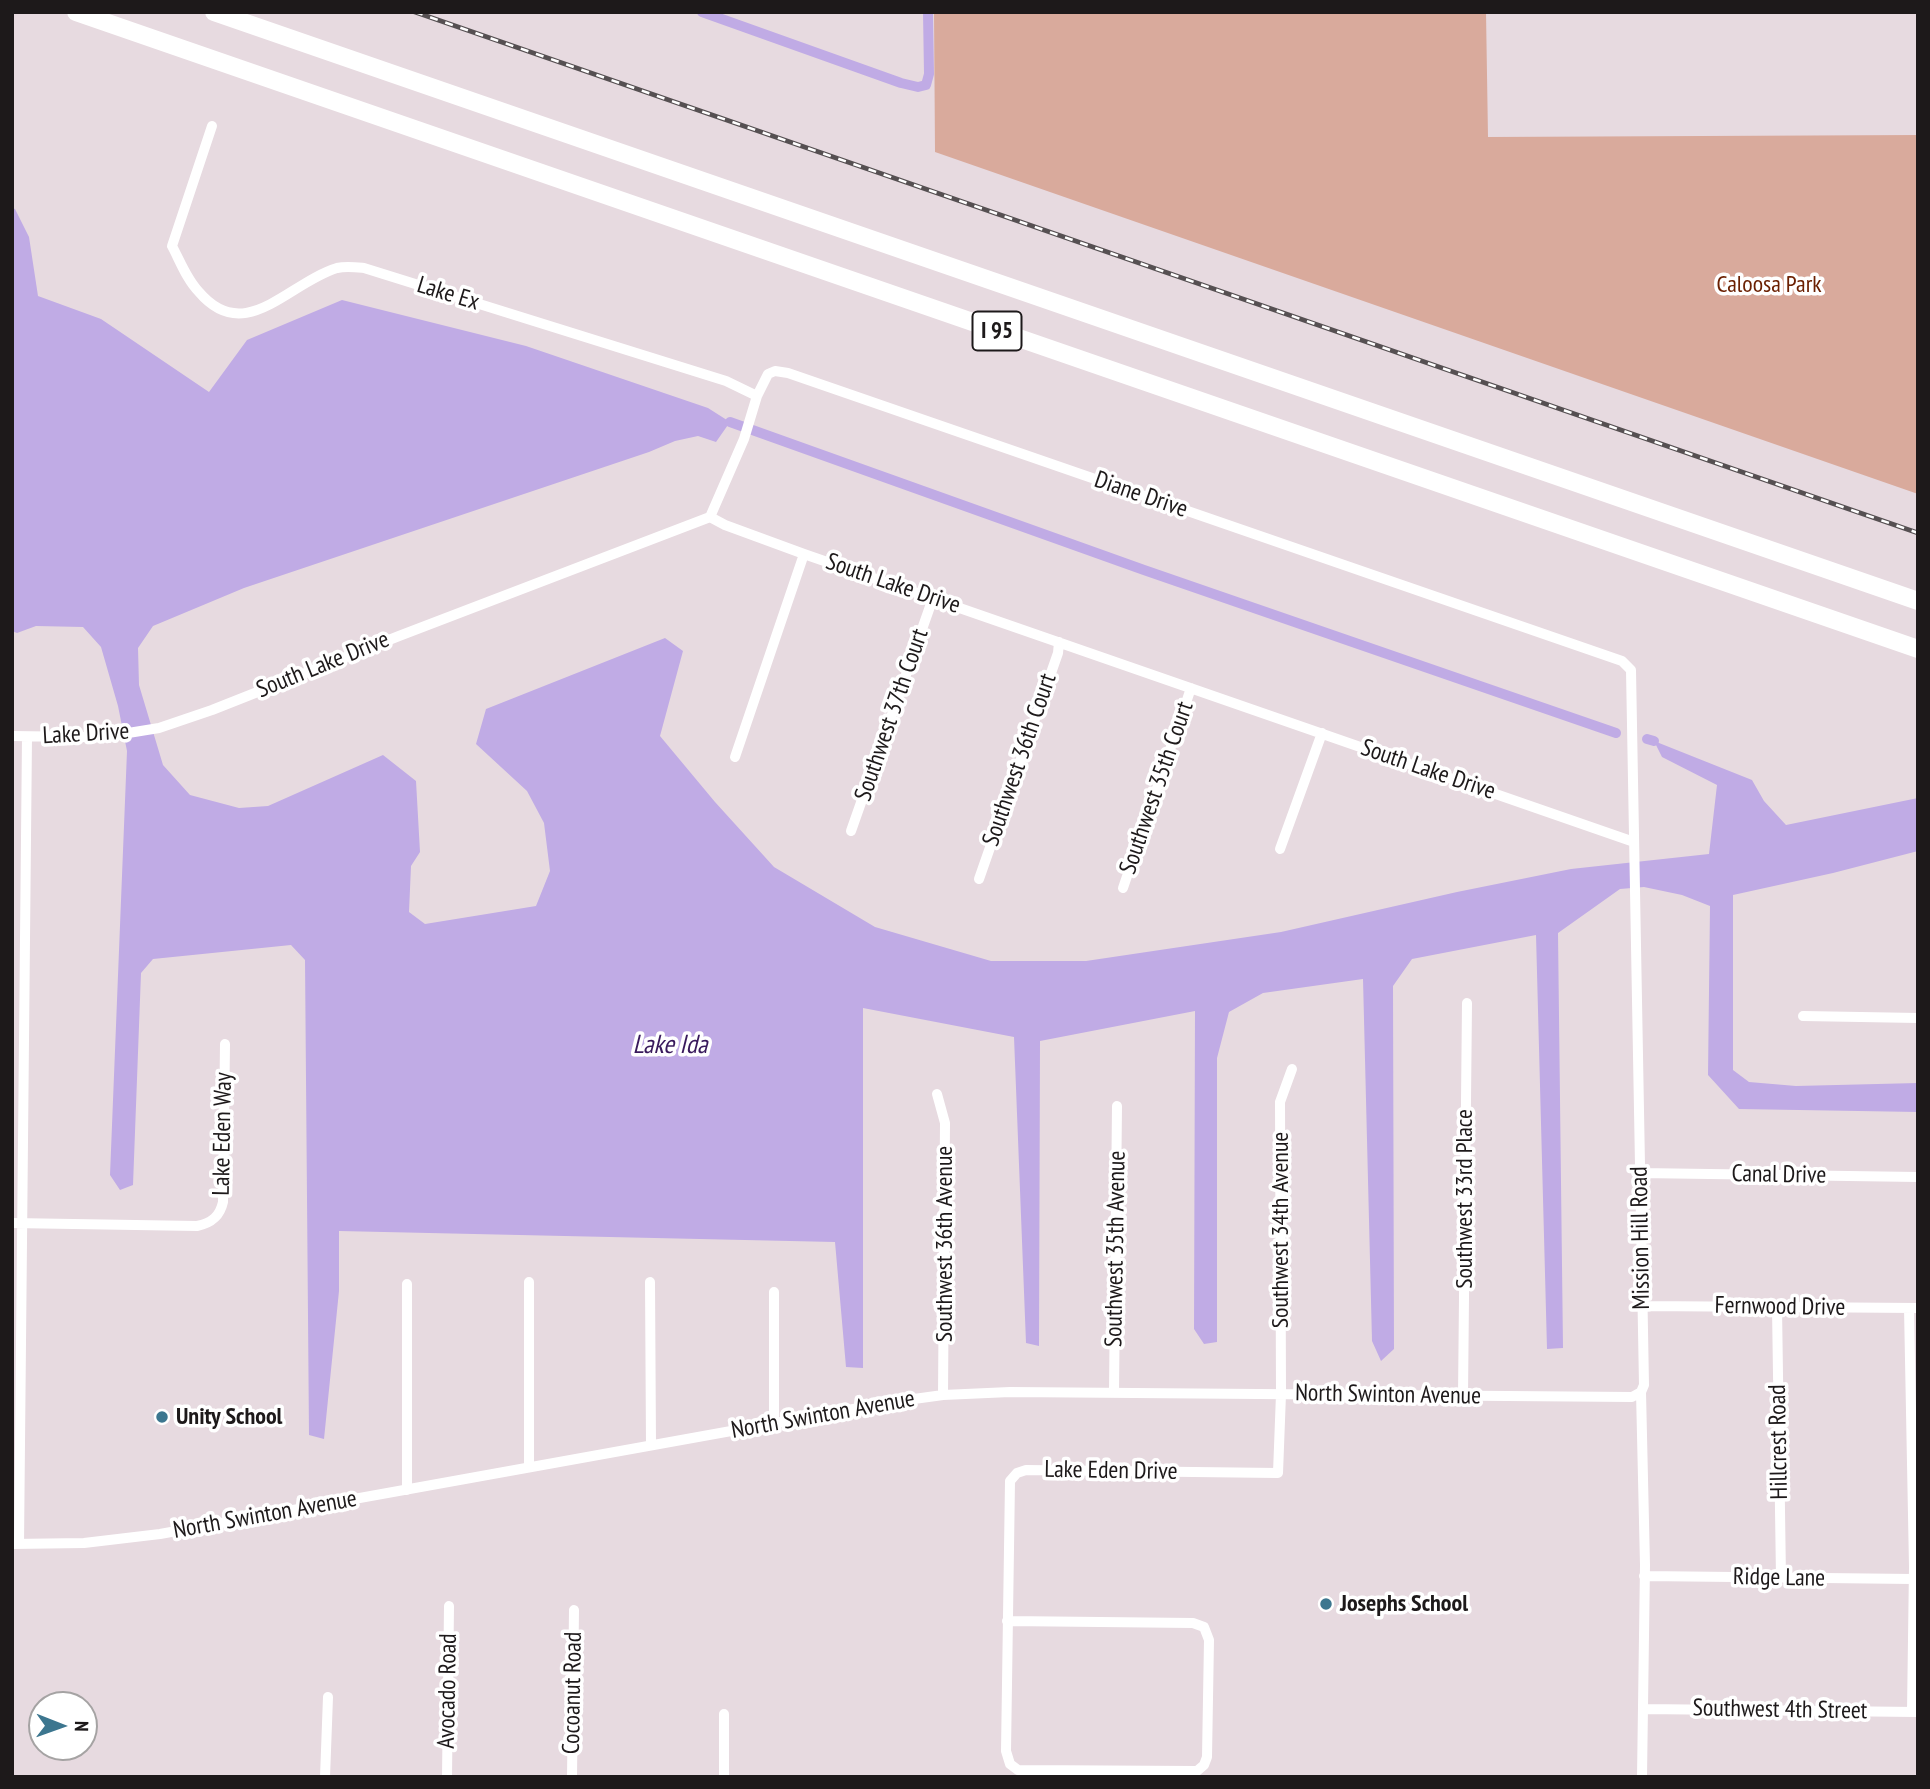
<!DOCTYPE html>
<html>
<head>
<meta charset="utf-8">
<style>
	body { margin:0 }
	#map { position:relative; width:1930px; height:1789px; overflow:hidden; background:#e7dae0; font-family:"PT Sans Narrow",sans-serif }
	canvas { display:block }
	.frame { position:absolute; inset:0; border:14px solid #1d191a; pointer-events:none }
	.north { position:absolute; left:28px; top:1691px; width:70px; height:70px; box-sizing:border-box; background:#fff; border:2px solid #a5a3a3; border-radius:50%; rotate:91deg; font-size:19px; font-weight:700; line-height:28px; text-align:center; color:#1d191a }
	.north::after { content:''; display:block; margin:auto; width:24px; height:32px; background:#3c768f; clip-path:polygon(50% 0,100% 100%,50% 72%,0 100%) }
</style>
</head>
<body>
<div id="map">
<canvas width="1930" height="1789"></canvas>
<div class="frame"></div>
<div class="north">N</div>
</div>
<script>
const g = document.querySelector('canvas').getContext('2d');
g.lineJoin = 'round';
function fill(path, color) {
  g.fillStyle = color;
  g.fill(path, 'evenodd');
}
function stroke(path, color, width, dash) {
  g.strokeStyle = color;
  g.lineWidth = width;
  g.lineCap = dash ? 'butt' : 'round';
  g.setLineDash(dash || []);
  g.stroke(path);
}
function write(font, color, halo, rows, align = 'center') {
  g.font = font + ' "PT Sans Narrow",sans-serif';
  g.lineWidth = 7;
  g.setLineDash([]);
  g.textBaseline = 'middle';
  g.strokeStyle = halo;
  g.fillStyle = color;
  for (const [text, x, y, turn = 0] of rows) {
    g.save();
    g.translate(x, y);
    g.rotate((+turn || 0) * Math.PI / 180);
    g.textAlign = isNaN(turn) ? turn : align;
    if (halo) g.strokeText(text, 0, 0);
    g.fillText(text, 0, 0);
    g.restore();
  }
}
const green = new Path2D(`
	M934,12H1486L1488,137L1918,135V494L935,152Z`);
const water = new Path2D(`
	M12,208L15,209L29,237L38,296L101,319L209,392L247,340L342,300L526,346L708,408L730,422L716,442L698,436L675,441L649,452L244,588L153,626L138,648L139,685L163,765L190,795L239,808L268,806L383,755L416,781L420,852L411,866L409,912L425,924L536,906L550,871L544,823L527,791L476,744L486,709L665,638L683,651L660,736L715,802L774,867L875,927L991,961H1086L1281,932L1457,892L1571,869L1709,854L1717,785L1662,757L1654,741L1752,780L1764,801L1786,825L1918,798V851L1833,873L1733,895V1070L1749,1082L1796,1086L1918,1083V1112L1739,1109L1708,1075L1710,906L1682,895L1644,887L1620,889L1558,933L1563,1348L1547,1349L1536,935L1412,959L1393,986L1394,1349L1381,1361L1372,1341L1363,979L1263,993L1229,1012L1217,1058V1342L1204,1344L1194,1329L1195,1011L1040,1041L1039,1346L1026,1343L1014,1037L863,1008V1368L846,1367L835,1242L339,1231V1291L324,1439L309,1435L305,960L291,945L153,959L141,973L133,1185L120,1190L110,1175L127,751L118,706L101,647L83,627L36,626L17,633L12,631Z`);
const canal = new Path2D(`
	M702,12L901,83L918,87L926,85L929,74L928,12
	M730,422L1144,570L1616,733
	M1647,739L1654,741`);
const minor = new Path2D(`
	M212,126L172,246C180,261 187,280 199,292C245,346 288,283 337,268C346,266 354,267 364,268L726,381L757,396
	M710,517L744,439L757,396L768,374L775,371L788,373L1622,661L1631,670L1644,1385L1641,1392L1645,1565L1642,1777
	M12,736L86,737L116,735L159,728L212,710L399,636L710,517L725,525L804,554L1634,842
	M735,757L804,554
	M851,831L933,598
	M1280,849L1322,733
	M979,879L1058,653L1059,642
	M1123,888L1191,688
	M1803,1016L1918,1018
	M937,1094L945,1123L943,1395
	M1640,1173L1918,1177
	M12,1223L197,1226C212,1223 220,1216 223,1202L225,1044
	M529,1282V1467
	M650,1282L651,1445
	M774,1292V1423
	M1642,1306L1918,1308
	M1777,1307L1781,1578
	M1909,1308L1914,1567L1912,1711
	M1114,1392L1117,1106
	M1463,1395L1467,1003
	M407,1490V1284
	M12,1544L84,1543L160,1534L892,1402L943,1395L1010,1392L1632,1397L1641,1392
	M19,1544L27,737
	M1644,1576L1913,1579
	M1007,1621L1193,1623L1204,1627L1209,1640L1207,1757L1204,1765L1197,1771L1018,1770L1010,1764L1006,1751L1010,1481L1017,1473L1026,1470L1278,1473L1281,1394L1280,1102L1292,1069
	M1643,1709L1917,1712
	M325,1777L328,1697
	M447,1777L449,1606
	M572,1777L574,1610
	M724,1777V1714`);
const motorway = new Path2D(`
	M76,12L1918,649
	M214,12L1918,601`);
const rail = new Path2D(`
	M415,12L1918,533`);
const markers = [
	[162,1417,7,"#3c768f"],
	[1326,1604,7,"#3c768f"]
];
const shields = [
	[997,331,49]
];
const shieldNames = [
	["I 95",997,331]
];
const parkNames = [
	["Caloosa Park",1769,285]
];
const streetNames = [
	["Lake Ex",448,294,17],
	["Diane Drive",1141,495,19],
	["South Lake Drive",893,584,19],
	["South Lake Drive",323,665,-22],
	["Southwest 37th Court",892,715,-71],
	["Lake Drive",86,734,-3],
	["Southwest 36th Court",1020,760,-71],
	["South Lake Drive",1428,770,19],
	["Southwest 35th Court",1157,788,-71],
	["Lake Eden Way",223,1134,-89],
	["Canal Drive",1779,1175,1],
	["Southwest 33rd Place",1465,1199,-90],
	["Southwest 34th Avenue",1281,1230,-90],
	["Mission Hill Road",1641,1238,-91],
	["Southwest 36th Avenue",945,1244,-90],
	["Southwest 35th Avenue",1116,1249,-89],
	["Fernwood Drive",1780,1307,1],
	["North Swinton Avenue",1388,1395,1],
	["North Swinton Avenue",823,1415,-10],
	["Hillcrest Road",1779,1442,-91],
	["Lake Eden Drive",1111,1471,1],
	["North Swinton Avenue",265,1515,-10],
	["Ridge Lane",1779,1578,1],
	["Avocado Road",448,1691,-89],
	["Cocoanut Road",573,1693,-89],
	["Southwest 4th Street",1780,1710,1]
];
const poiNames = [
	["Unity School",176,1417],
	["Josephs School",1340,1604]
];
const waterNames = [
	["Lake Ida",670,1046]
];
fill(green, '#d9aa9c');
fill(water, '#c0abe5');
stroke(canal, '#c0abe5', 10);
stroke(minor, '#fff', 10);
stroke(motorway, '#fff', 18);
stroke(rail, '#565052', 5);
stroke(rail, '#fff', 2.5, [8]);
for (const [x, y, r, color] of markers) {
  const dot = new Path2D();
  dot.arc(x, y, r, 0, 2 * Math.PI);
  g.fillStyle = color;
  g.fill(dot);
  stroke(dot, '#fff', 2.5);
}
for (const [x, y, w] of shields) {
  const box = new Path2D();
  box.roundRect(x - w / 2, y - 19.5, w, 39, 5);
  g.fillStyle = '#fff';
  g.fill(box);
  stroke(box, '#1d191a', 2);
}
write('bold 23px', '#1d191a', null, shieldNames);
write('24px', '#6b2002', '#fff', parkNames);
write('24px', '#1d191a', '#fff', streetNames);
write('bold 24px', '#1d191a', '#fff', poiNames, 'left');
write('italic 26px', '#38195c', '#fff', waterNames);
</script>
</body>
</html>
